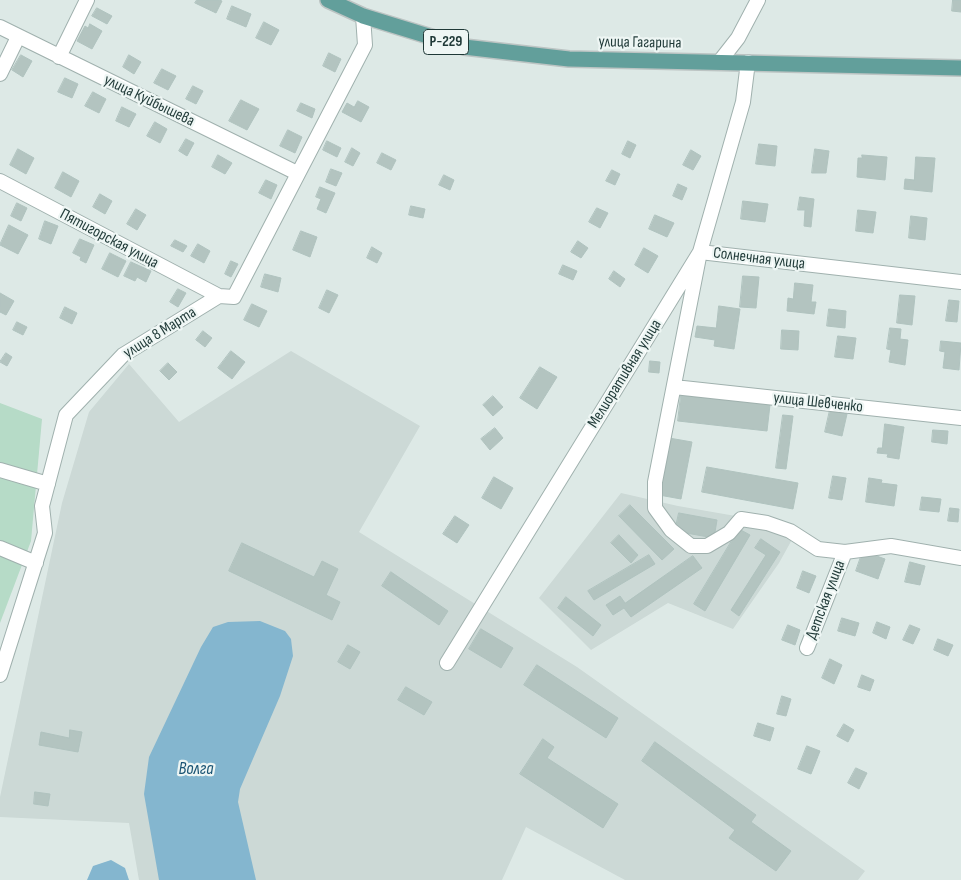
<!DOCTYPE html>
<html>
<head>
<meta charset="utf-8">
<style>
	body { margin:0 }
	canvas { display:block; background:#dde9e6 }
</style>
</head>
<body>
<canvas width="961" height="880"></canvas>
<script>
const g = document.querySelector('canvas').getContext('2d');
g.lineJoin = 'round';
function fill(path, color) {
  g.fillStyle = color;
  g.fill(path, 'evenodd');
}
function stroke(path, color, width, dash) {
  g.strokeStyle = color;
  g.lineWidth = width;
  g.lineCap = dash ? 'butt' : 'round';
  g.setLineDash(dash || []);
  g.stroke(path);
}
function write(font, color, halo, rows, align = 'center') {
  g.font = font + ' "Sofia Sans Condensed",sans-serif';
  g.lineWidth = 4.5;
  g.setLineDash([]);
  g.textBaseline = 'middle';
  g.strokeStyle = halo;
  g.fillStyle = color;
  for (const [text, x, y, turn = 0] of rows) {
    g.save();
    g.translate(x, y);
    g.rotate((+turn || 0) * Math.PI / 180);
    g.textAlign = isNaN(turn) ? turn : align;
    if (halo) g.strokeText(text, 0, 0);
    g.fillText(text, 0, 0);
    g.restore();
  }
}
const built = new Path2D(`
	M291,351L420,426L359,532L577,667L865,871L858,880H625L526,827L502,880H139L129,823L0,817V797L62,503L89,412L129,364L179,422Z
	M621,493L678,506L799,527L779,563L733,629L668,603L591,650L539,598Z`);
const green = new Path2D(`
	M0,403L42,419L31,541L0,623Z`);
const water = new Path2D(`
	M260,621L285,631L291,639L293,656L280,696L240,789L238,802L256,880H159L144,794L149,757L201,647L213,627L228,622Z
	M111,860L125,868L129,880H87L93,866Z`);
const building = new Path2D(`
	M197,0H219L222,1L216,13L195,3Z
	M953,0H961V12L952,11Z
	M232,6L251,14L246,27L227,19Z
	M97,8L112,16L107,24L92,16Z
	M264,22L279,30L271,45L256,38Z
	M90,24L102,31L92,49L77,41L85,26L88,28Z
	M329,53L341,59L335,72L323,66Z
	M21,55L32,61L23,77L12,70Z
	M129,55L141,62L134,74L123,67Z
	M162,69L176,76L168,90L154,83Z
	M65,78L78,84L72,98L58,92Z
	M193,86L203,91L196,104L186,99Z
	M93,92L106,99L99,113L85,106Z
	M241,100L259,109L247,130L229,121Z
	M358,101L369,107L361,122L342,112L347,103L354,107Z
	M301,103L315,109L312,118L297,111Z
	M122,107L136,114L129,127L116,121Z
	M155,122L167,129L160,143L147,136Z
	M288,130L302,137L295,153L280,146Z
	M186,139L194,143L187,156L179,151Z
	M327,141L341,148L337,157L323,150Z
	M628,141L636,145L630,158L622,154Z
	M759,144L777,146L775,166L756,164Z
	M352,148L360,153L353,166L345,162Z
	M18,149L34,158L26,174L10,165Z
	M815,149L829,151L826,173H812Z
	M691,150L701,156L693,170L683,165Z
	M382,153L396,160L391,170L377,163Z
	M218,155L232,163L225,174L212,167Z
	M862,155L887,157L885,180L857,177L858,158H862Z
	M916,157L935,158L932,192L904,189L905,179L914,180Z
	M331,169L342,173L336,186L326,182Z
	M612,170L620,174L615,185L606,181Z
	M63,172L79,181L71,197L55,188Z
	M444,175L454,180L450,190L439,185Z
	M266,180L277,185L271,199L259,193Z
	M678,184L687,188L682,200L673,196Z
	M320,187L335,193L326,213L317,209L321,199L316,197Z
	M100,194L112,201L105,214L93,207Z
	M800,197L814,199L811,227L804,226L805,210H798Z
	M743,201L768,204L765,222L741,219Z
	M17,203L27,208L21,221L11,216Z
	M411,206L425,209L423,218L409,215Z
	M597,208L608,213L600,228L589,222Z
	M136,209L146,215L137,230L127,224Z
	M858,210L876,212L873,233L856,231Z
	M655,215L674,223L667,237L649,229Z
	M911,216L927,218L925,240L909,238Z
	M45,221L58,226L51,244L39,239Z
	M9,225L28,235L18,254L0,245Z
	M301,231L317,237L310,257L293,250Z
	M80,239L94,245L86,263L80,260L81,257L73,253Z
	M175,240L187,246L183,252L171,246Z
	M578,241L588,248L581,258L571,252Z
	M198,244L210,251L204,263L191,256Z
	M372,247L382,253L377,263L367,258Z
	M644,248L658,256L648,273L635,265Z
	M110,253L126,261L118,277L102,269Z
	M231,261L238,264L231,277L225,274Z
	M131,262L151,271L146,282L137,277L135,281L124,276Z
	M563,265L577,271L573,280L559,274Z
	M614,271L625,279L620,287L609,279Z
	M265,274L281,278L278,292L261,287Z
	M743,276L759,277L756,308L740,307Z
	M795,283L813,285L811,302H816L814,314L787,311L788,298L793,299Z
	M178,289L186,293L178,307L170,302Z
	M327,290L338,295L329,313L319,308Z
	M0,293L14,301L6,315L0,312Z
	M900,295L915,296L912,325L897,323Z
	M949,300L959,301L957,322L946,321Z
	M252,304L267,311L259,327L244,320Z
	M719,306L740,309L734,349L714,346L715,340L695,337L697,326L716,328Z
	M65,307L77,313L72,324L60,318Z
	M829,309L846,311L845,328L827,326Z
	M17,322L27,327L23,335L13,330Z
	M890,328L901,329L900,339L908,340L905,365L889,362L891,350L887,349Z
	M782,330L799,331L798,350L781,349Z
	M203,331L212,338L205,347L196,340Z
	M838,336L856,338L853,359L835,357Z
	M941,341L961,343L959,370L943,368L945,352L940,351Z
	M231,351L245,362L232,379L218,368Z
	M6,353L12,357L7,366L0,362Z
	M650,361L660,362L659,373L649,372Z
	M168,363L177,372L169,380L160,371Z
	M540,367L557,377L537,409L520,398Z
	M681,395L770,405L767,431L678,421Z
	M493,396L503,407L493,416L483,405Z
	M830,410L847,414L842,436L825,432Z
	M783,415L793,416L786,469L776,468Z
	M885,424L904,427L899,459L887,457L888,454L877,453L878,448H882Z
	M495,428L503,438L490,450L481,439Z
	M933,430L948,431L947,444L932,442Z
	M669,438L692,442L681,499L659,495Z
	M707,467L798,483L793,509L702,492Z
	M833,476L846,478L842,500L829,498Z
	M494,477L513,488L501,509L482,498Z
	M869,478L882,480L881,483L897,485L894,506L866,502Z
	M922,497L941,499L939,512L920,510Z
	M630,505L674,549L662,560L619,516Z
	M950,508L959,509L958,522L948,521Z
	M679,513L717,520L714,538L675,531Z
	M455,516L469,525L457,543L443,534Z
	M739,529L750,535L705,611L694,604Z
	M619,535L638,555L631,563L611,543Z
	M761,539L780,552L739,616L731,610L766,555L755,548Z
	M242,543L314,577L322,561L338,569L326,595L340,602L332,620L229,571Z
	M863,551L885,559L878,579L856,571Z
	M649,555L655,564L594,600L588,591Z
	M693,556L702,568L631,617L624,608L613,615L606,605L620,596L625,603Z
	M910,562L925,566L920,585L905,582Z
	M803,571L816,576L809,593L797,588Z
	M391,572L448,611L439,625L382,586Z
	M566,597L601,625L593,636L558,608Z
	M842,618L859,623L855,636L838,631Z
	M877,622L890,627L886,639L873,633Z
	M788,625L800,630L795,645L782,640Z
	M910,625L920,629L913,644L903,640Z
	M481,629L513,648L501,668L469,649Z
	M938,639L953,645L948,656L934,650Z
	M348,645L360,652L350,669L338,662Z
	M830,659L842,665L834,684L822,678Z
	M537,665L618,718L606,738L524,685Z
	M862,675L874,680L870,691L858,687Z
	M406,687L432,702L424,715L398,700Z
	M782,696L791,699L786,716L777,714Z
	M758,723L774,728L770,741L754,736Z
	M844,724L854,730L848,742L837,736Z
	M70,730L82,732L78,752L39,745L41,732L69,738Z
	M543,739L554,747L547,758L618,804L603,828L520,774Z
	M655,742L756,815L751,822L791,851L776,871L729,838L735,830L642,761Z
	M807,746L820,751L811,774L798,769Z
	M856,768L867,773L859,789L848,783Z
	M35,792L50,794L48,806L34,804Z`);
const minor = new Path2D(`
	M0,27L297,173
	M59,57L87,0
	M720,61L738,38L758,0
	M0,74L18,37
	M0,181L219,296
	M961,282L700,252L655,482V508L671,530L691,546H707L729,533L741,519L767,523L790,531L818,549L845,552L891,546L961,558
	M674,387L961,418
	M0,470L48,484
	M0,548L36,563
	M807,648L845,552
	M447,663L700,252L743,102L748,62
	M0,675L45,533L42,506L66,415L123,355L219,296L234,297L365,45L363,16`);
const major = new Path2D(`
	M328,0L363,16L464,47L569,59L961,68`);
const shields = [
	[446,42,45]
];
const shieldNames = [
	["Р-229",446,42]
];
const streetNames = [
	["улица Гагарина",640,43,1],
	["улица Куйбышева",149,101,26],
	["Пятигорская улица",109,239,28],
	["Солнечная улица",759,259,7],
	["улица 8 Марта",160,333,-32],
	["Мелиоративная улица",625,374,-58],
	["улица Шевченко",818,403,6],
	["Детская улица",826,600,-69]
];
const waterNames = [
	["Волга",196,769]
];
fill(built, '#ccd9d6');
fill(green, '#b6dbc7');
fill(water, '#84b6cf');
fill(building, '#b3c4c0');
stroke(building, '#b0c3bf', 1);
stroke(minor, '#a0b1ae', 16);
stroke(major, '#bcc4c3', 18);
stroke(minor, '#fff', 14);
stroke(major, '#629f9b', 15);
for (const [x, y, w] of shields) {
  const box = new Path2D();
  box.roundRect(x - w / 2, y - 12.5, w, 25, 4);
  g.fillStyle = '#eef6f4';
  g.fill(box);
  stroke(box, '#1f3937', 1);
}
write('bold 15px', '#1f3937', null, shieldNames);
write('16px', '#1f3937', '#eef6f4', streetNames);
write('italic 18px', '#1a5474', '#eef6f4', waterNames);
</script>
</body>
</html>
